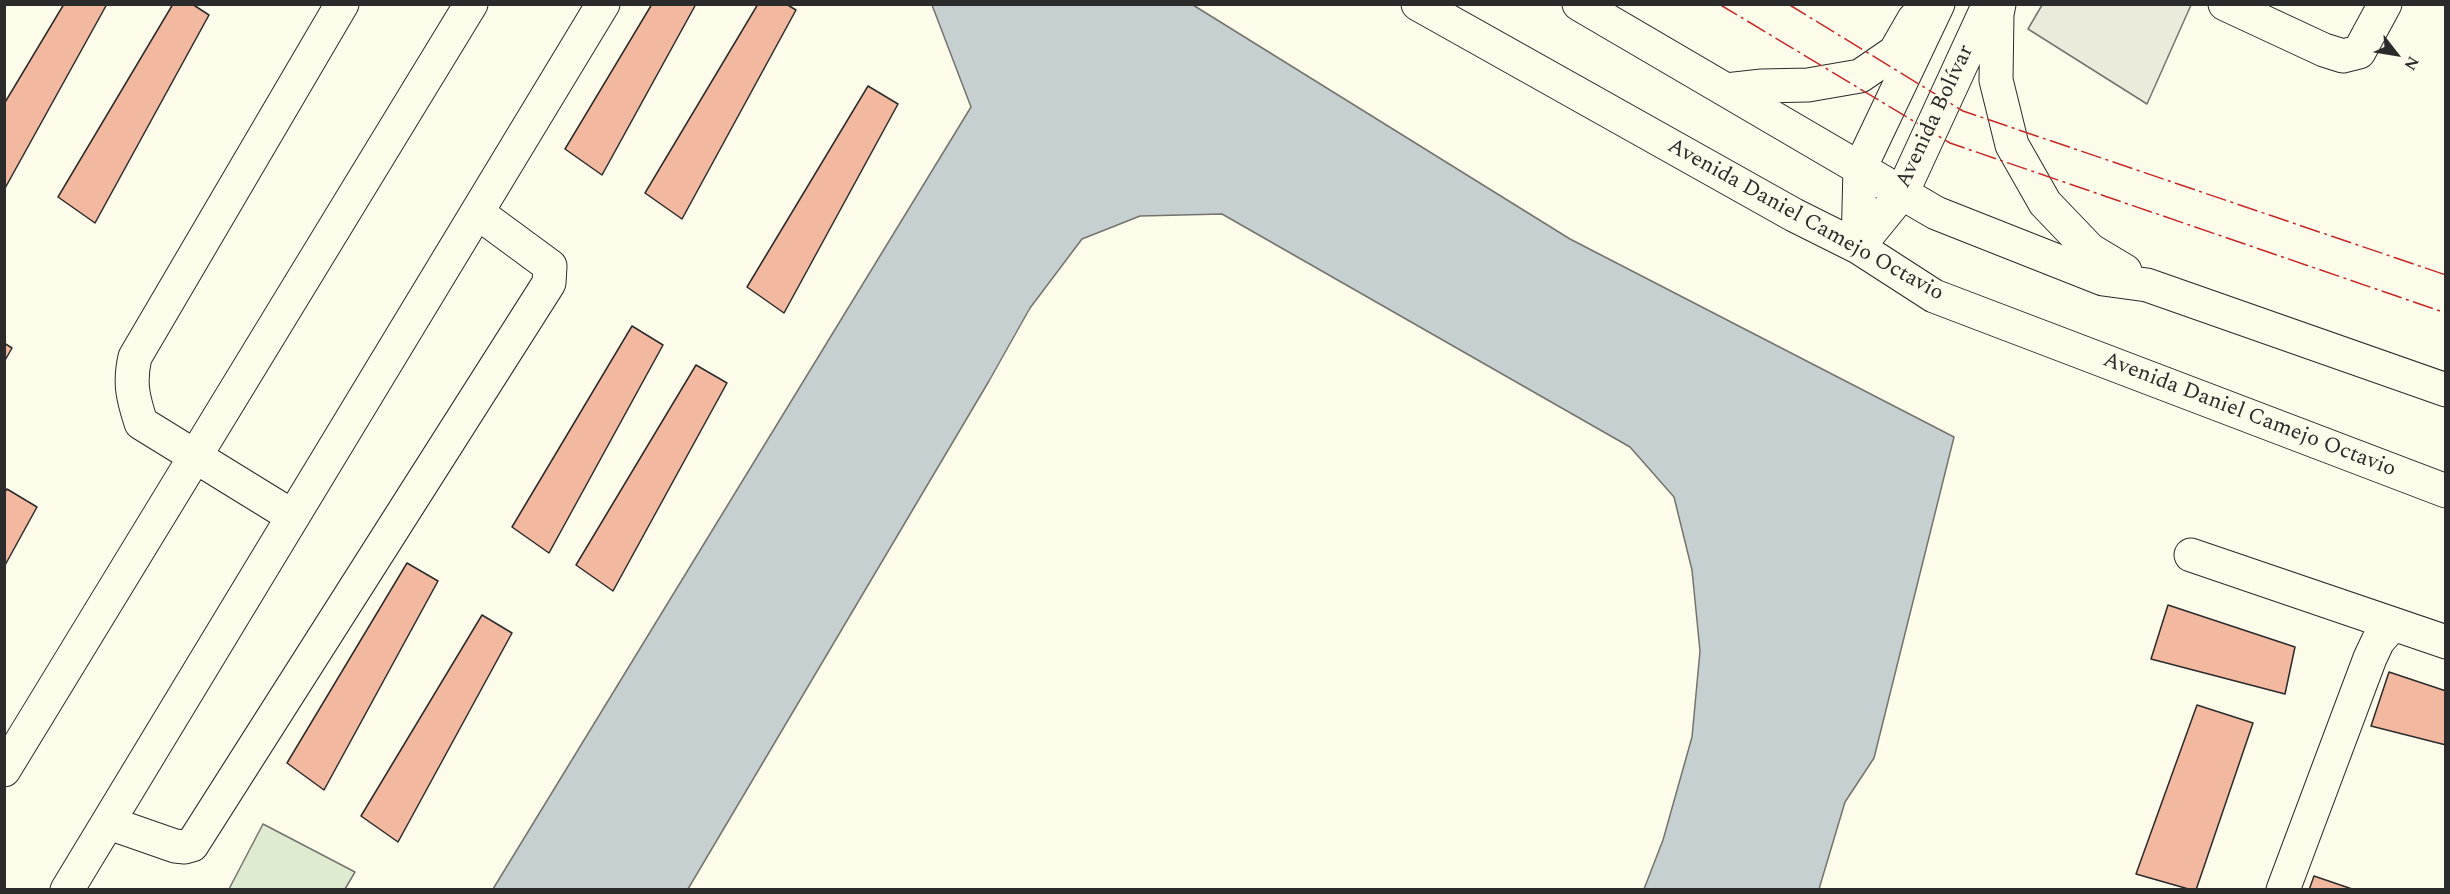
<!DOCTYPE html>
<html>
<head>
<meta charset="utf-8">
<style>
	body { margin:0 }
	#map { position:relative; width:2450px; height:894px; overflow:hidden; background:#fdfbea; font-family:Spectral,serif }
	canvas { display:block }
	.frame { position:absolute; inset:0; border:6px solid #2b2b2b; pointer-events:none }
	.north { position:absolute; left:2366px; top:24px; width:60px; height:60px; -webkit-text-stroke:4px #fdfbea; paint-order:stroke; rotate:121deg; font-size:16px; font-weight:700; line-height:24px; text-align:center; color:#2b2b2b }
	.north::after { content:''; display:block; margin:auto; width:21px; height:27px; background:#2b2b2b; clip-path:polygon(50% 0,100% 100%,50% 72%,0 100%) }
</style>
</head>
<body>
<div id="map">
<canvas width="2450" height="894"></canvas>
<div class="frame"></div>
<div class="north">N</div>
</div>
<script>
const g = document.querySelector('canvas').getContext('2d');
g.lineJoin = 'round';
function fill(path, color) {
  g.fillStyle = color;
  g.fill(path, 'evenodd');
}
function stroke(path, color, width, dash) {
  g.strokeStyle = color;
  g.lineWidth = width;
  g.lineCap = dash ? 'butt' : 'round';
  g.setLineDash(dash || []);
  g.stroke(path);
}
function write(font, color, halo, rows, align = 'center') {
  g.font = font + ' Spectral,serif';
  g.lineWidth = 4.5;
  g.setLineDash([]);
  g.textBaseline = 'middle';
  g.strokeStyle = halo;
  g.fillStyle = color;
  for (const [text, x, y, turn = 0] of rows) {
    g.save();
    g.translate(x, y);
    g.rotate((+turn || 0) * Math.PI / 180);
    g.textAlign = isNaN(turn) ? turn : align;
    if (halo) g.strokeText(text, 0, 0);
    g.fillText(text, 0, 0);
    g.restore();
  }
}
const green = new Path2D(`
	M263,824L355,872L345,889H229Z`);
const parking = new Path2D(`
	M2042,5V4L2191,5L2147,104L2028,29Z`);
const water = new Path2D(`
	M932,5H1193L1570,239L1954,437L1874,758L1845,802L1819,889H1644L1663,840L1692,737L1700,651L1692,570L1674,497L1630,447L1222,214L1140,216L1082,239L1030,308L989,381L688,889H493L971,107Z`);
const building = new Path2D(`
	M64,4H107L4,190V104Z
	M173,4H192L209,15L95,223L58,197Z
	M652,4H696L602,175L565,149Z
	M758,4H786L796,10L682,219L645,193Z
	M868,86L898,104L784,313L747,287Z
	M632,326L663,345L549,553L512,527Z
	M4,343L12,348L4,362Z
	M696,365L727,383L613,591L576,565Z
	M7,489L37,507L4,567V493Z
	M407,563L438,581L324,790L287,763Z
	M2168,605L2295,647L2285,694L2151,659Z
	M482,615L512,633L398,842L361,816Z
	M2389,672L2446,691V745L2371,726Z
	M2197,705L2253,723L2196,890H2192L2136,874Z
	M2314,876L2355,890H2309Z`);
const minor = new Path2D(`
	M1418,4L1794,215L1858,247L1934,296L2446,491
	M1579,4L1936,213L2103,279L2147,285L2446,390
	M1999,4L1997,14L1996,80L2012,145L2045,203L2090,250L2125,271
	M2225,4L2324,50L2343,56L2359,52L2385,4
	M1726,90L1762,86L1808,85L1860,76L1895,52L1914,19
	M1858,247L1902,193L1989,4
	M1858,247L1860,168L1938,4
	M292,516L141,423C133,398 129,383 135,357L342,4
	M2191,555L2446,642
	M4,770L471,4
	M109,823L175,846L185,847L192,845L549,283L550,266L478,213
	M67,890L603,4
	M2283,890L2370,658L2378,641L2393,624`);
const power = new Path2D(`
	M1719,4L1950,143L2446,313
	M1788,4L1963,111L2446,275`);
const streetNames = [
	["Avenida Bolívar",1936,117,-65],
	["Avenida Daniel Camejo Octavio",1805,221,29],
	["Avenida Daniel Camejo Octavio",2249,416,21]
];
fill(green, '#deebd1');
stroke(green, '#74746e', 1.5);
fill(parking, '#eceadb');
stroke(parking, '#74746e', 1.5);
fill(water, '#c7d0d0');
stroke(water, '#74746e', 1.5);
fill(building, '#f2b8a0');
stroke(building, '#2b2b2b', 1.5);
stroke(minor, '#2b2b2b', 35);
stroke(minor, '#fdfbea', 33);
stroke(power, '#c62828', 1.5, [21, 4.5, 3, 4.5]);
write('22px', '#2b2b2b', '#fdfbea', streetNames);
</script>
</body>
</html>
